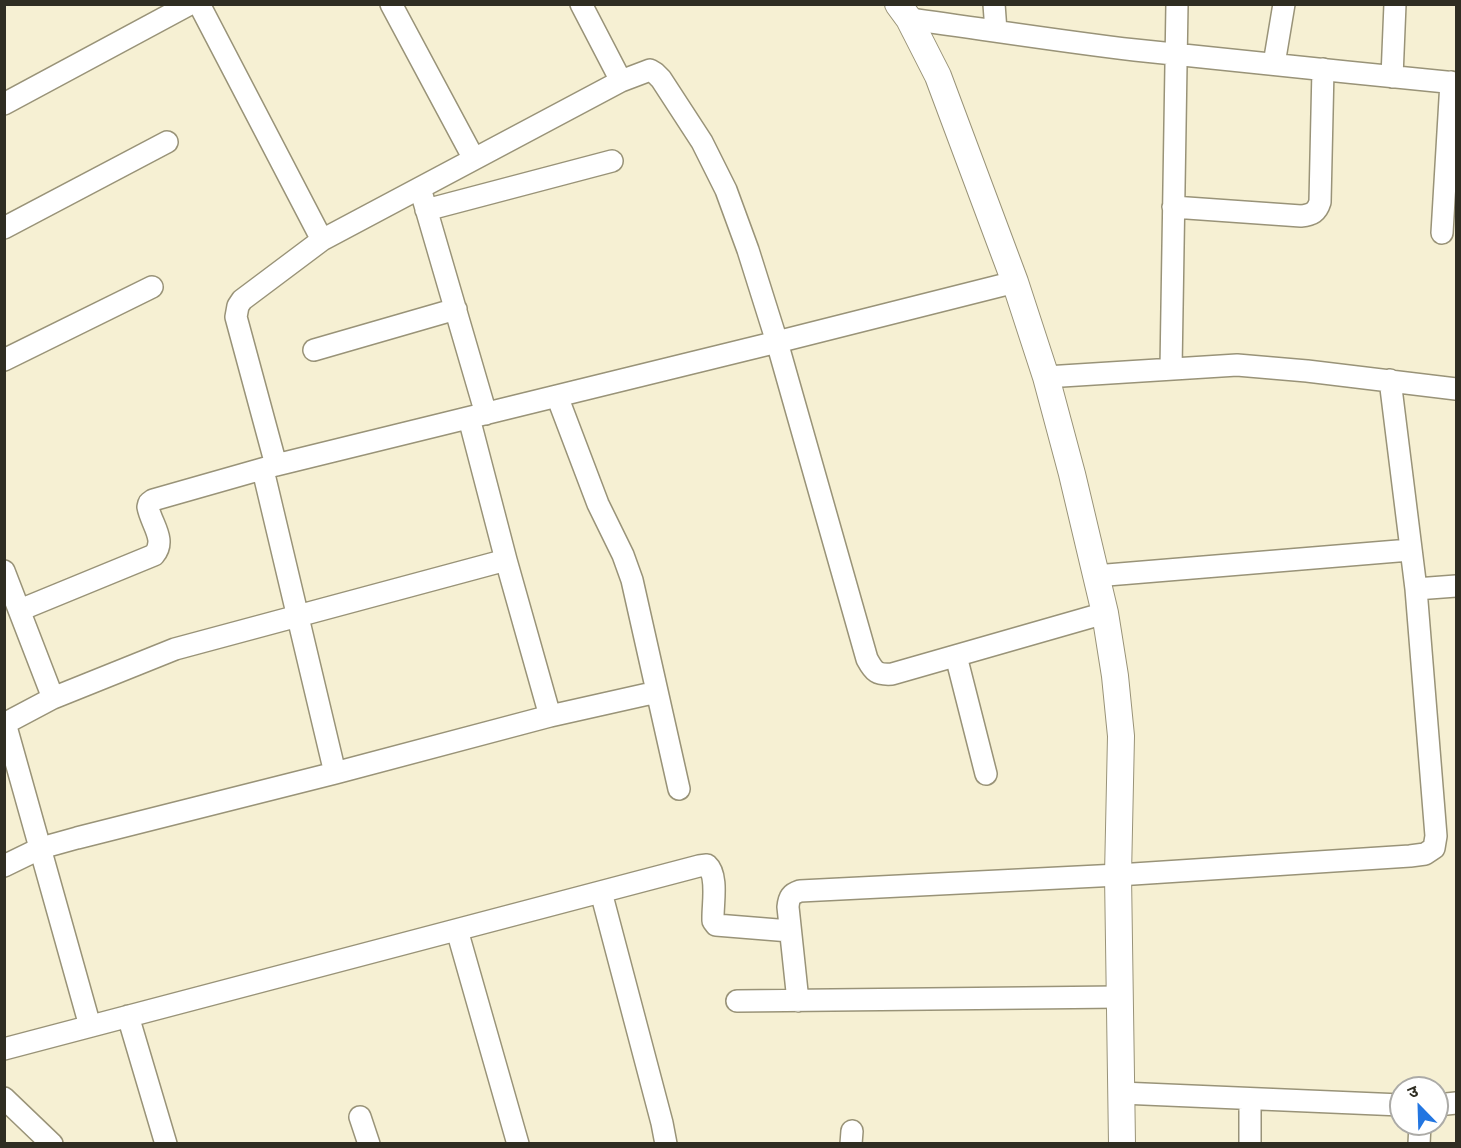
<!DOCTYPE html>
<html>
<head>
<meta charset="utf-8">
<style>
	body { margin:0 }
	#map { position:relative; width:1461px; height:1148px; overflow:hidden; background:#f6f0d3; font-family:Lato,"Noto Sans Devanagari",sans-serif }
	canvas { display:block }
	.frame { position:absolute; inset:0; border:6px solid #2f2d22; pointer-events:none }
	.north { position:absolute; left:1389px; top:1076px; width:60px; height:60px; box-sizing:border-box; background:#fff; border:2px solid #acaba7; border-radius:50%; rotate:337deg; font-size:16px; font-weight:700; line-height:24px; text-align:center; color:#2f2d22 }
	.north::after { content:''; display:block; margin:auto; width:21px; height:27px; background:#2376e1; clip-path:polygon(50% 0,100% 100%,50% 72%,0 100%) }
</style>
</head>
<body>
<div id="map">
<canvas width="1461" height="1148"></canvas>
<div class="frame"></div>
<div class="north">उ</div>
</div>
<script>
const g = document.querySelector('canvas').getContext('2d');
g.lineJoin = 'round';
function stroke(path, color, width, dash) {
  g.strokeStyle = color;
  g.lineWidth = width;
  g.lineCap = dash ? 'butt' : 'round';
  g.setLineDash(dash || []);
  g.stroke(path);
}
const minor = new Path2D(`
	M199,4L322,240
	M391,4L474,159
	M581,4L621,81
	M994,4L996,31
	M909,19C984,29 1059,41 1135,50C1242,62 1349,72 1456,83
	M1274,64L1284,4
	M1392,77L1395,4
	M4,104L190,4
	M420,188L486,414
	M1173,207L1301,216C1312,215 1317,212 1320,202L1323,69
	M426,210L612,161
	M4,228L167,142
	M1442,233L1451,82
	M314,350L456,309
	M4,360L152,287
	M1171,369L1177,4
	M1046,377L1237,365L1307,371L1456,389
	M557,396L598,504L623,555L632,580L679,789
	M469,418L506,560L550,716
	M276,465L236,317L238,306L242,300L322,240L621,81L650,70L655,73L661,79L702,142L726,190L748,250L777,342L867,659C874,672 877,675 892,674L1105,613
	M263,470L335,773
	M4,571L53,698
	M1095,576L1410,550
	M1416,589L1456,586
	M20,610L154,555C167,540 151,524 148,507L149,503L153,500L276,465L777,342L1015,282
	M956,656L986,774
	M5,723L90,1026
	M4,724L53,698L175,649L506,560
	M4,866L41,848L77,838L335,773L550,716L657,692
	M601,892L662,1123L666,1144
	M457,930L518,1144
	M737,1001L1120,997
	M798,1001L788,907C789,897 791,894 800,891L1118,875L1410,856L1425,854L1434,848L1436,836L1416,589L1390,380
	M128,1016L166,1144
	M4,1049L699,866L707,865C718,875 713,902 713,917V921L716,925L790,931
	M1121,1093L1401,1105
	M4,1098L52,1144
	M1437,1105L1456,1103
	M360,1117L369,1144
	M851,1144L852,1131
	M1250,1144V1099
	M1419,1144L1420,1124`);
const tertiary = new Path2D(`
	M898,4L909,19L938,76L1015,282L1046,377L1072,474L1105,613L1115,676L1121,736L1118,875L1122,1144`);
stroke(minor, '#999378', 24);
stroke(tertiary, '#999378', 28);
stroke(minor, '#fff', 21);
stroke(tertiary, '#fff', 26);
</script>
</body>
</html>
